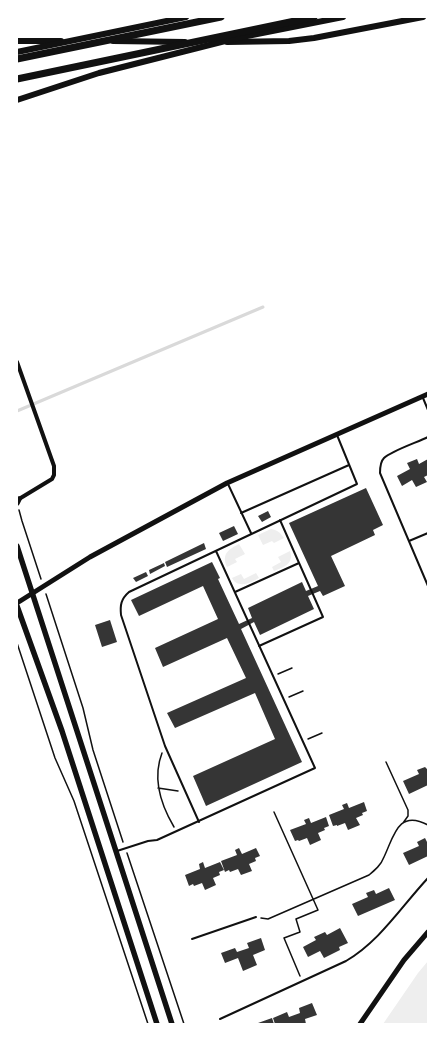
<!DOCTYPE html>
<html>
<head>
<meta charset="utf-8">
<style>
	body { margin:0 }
	#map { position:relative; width:445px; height:1041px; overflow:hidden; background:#fff; font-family:Mulish,sans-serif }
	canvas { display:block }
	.frame { position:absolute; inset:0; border:18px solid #fff; pointer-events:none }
</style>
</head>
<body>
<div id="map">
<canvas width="445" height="1041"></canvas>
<div class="frame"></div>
</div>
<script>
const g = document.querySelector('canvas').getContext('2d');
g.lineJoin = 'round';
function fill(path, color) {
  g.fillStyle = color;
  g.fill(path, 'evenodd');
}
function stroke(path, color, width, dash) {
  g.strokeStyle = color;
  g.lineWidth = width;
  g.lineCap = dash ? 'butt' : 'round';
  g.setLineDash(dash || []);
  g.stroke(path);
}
const green = new Path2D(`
	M271,529C277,530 280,532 284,538L274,543L272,541L263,545L258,535Z
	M239,544L245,554L235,559L237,562L227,567C221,554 229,549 239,544Z
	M290,551C294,564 284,567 274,571L272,567L281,562L278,557Z
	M256,573L259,578C250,583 238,589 232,578L241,574L244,579Z
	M428,961V1024H383L418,973Z`);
const stream = new Path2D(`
	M17,411L263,307`);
const building = new Path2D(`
	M417,459L419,464L428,459V475L424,477L427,482L416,487L412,480L402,486L397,476L410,469L407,463Z
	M366,488L383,525L373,530L375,535L331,556L345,586L323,596L320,591L308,596L314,609L260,635L254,622L241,629L302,762L206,806L193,776L275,739L255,693L175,728L167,713L246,678L227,638L163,667L155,648L218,619L203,586L139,616L131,600L212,562L220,578L218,579L239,624L252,618L248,608L302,582L306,591L318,586L289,523Z
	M268,511L271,517L262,522L258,516Z
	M234,526L238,534L223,541L219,533Z
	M204,543L206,549L167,567L165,562Z
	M164,563L165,566L150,574L149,570Z
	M146,572L148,576L136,582L133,578Z
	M110,620L117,642L102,647L95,625Z
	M425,767L428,770V785L409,794L403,781L419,774L417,770Z
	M364,802L367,811L362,813L363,815L356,818L360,825L348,830L345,823L337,826V825L333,826L329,815L344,809L342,805L347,803L349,808Z
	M326,817L329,826L324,828L325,830L318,833L321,840L310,845L307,838L299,841L298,840L295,841L290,830L306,824L304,820L309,818L311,823Z
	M425,838L427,842H428V856L409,865L403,853L419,846L417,842Z
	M239,848L242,854L256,848L260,856L255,858L256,861L249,864L252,871L241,875L238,869L230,872L229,870L225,872L221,861L237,855L235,850Z
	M203,862L205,868L220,862L224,870L219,872L220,875L213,878L216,885L205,890L202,883L194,886L193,884L189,886L185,875L200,869L199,864Z
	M389,888L395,900L358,916L352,904L368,897L366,893L374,890L376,894Z
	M340,928L348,943L339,947L340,950L324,958L320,951L308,957L303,947L316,940L314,937L325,932L327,935Z
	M261,938L265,950L253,955L257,965L243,971L238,958L225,963L221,953L235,948L237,952L249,948L247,943Z
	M312,1003L317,1015L305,1019L306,1024H290V1023L286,1024H275L273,1018L287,1012L289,1017L300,1013L299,1008Z
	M272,1018L274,1024H259L258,1023Z`);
const path = new Path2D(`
	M19,510L22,521L41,579
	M46,594L83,708L93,750L123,842
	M17,643L55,758L74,801L148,1024
	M278,674L292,668
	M289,697L303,691
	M308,739L322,733
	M162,753C152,779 161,805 174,827
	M386,762L408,810V816L403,823
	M158,788L178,791
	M274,812L318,910L296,919L300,932L284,938L300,976
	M127,853L184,1024
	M261,918L268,919L369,875C375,870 381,865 384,857C394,836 398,809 428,825`);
const service = new Path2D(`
	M423,398L428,410
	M428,437C418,442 391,451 384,458C380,462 380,468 380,473L428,586
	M228,484L251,533
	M241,513L349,465
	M409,541L428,533
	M235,592L299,563
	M259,646L323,617L280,520
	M199,822L165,746L121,615C120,605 121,599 129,592L357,484L337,435
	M117,851L148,841L157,840L315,768L216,551
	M192,939L256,917
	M220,1019L346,961C380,941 401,907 428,878`);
const minor = new Path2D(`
	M17,362L54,466V475L52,479L19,499`);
const tertiary = new Path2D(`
	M17,603L90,557L227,483L428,394
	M360,1024L404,960L428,932`);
const secondary = new Path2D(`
	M17,503L19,499
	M17,546L172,1024
	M17,606L62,731L157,1024`);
const primary = new Path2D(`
	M17,41H61
	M113,41L185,42
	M227,42L289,41L314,38L423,17`);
const trunk = new Path2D(`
	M17,52L186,17
	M17,100L99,73L237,38L343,17`);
const motorway = new Path2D(`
	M17,59L221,17
	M17,79L314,17`);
fill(green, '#eee');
stroke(stream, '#d9d9d9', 3);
fill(building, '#353535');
stroke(path, '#111', 1.5);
stroke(service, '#111', 2);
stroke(minor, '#111', 4);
stroke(tertiary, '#111', 5);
stroke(secondary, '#111', 5.5);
stroke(primary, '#111', 6);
stroke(trunk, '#111', 6);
stroke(motorway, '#111', 7);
</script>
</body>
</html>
